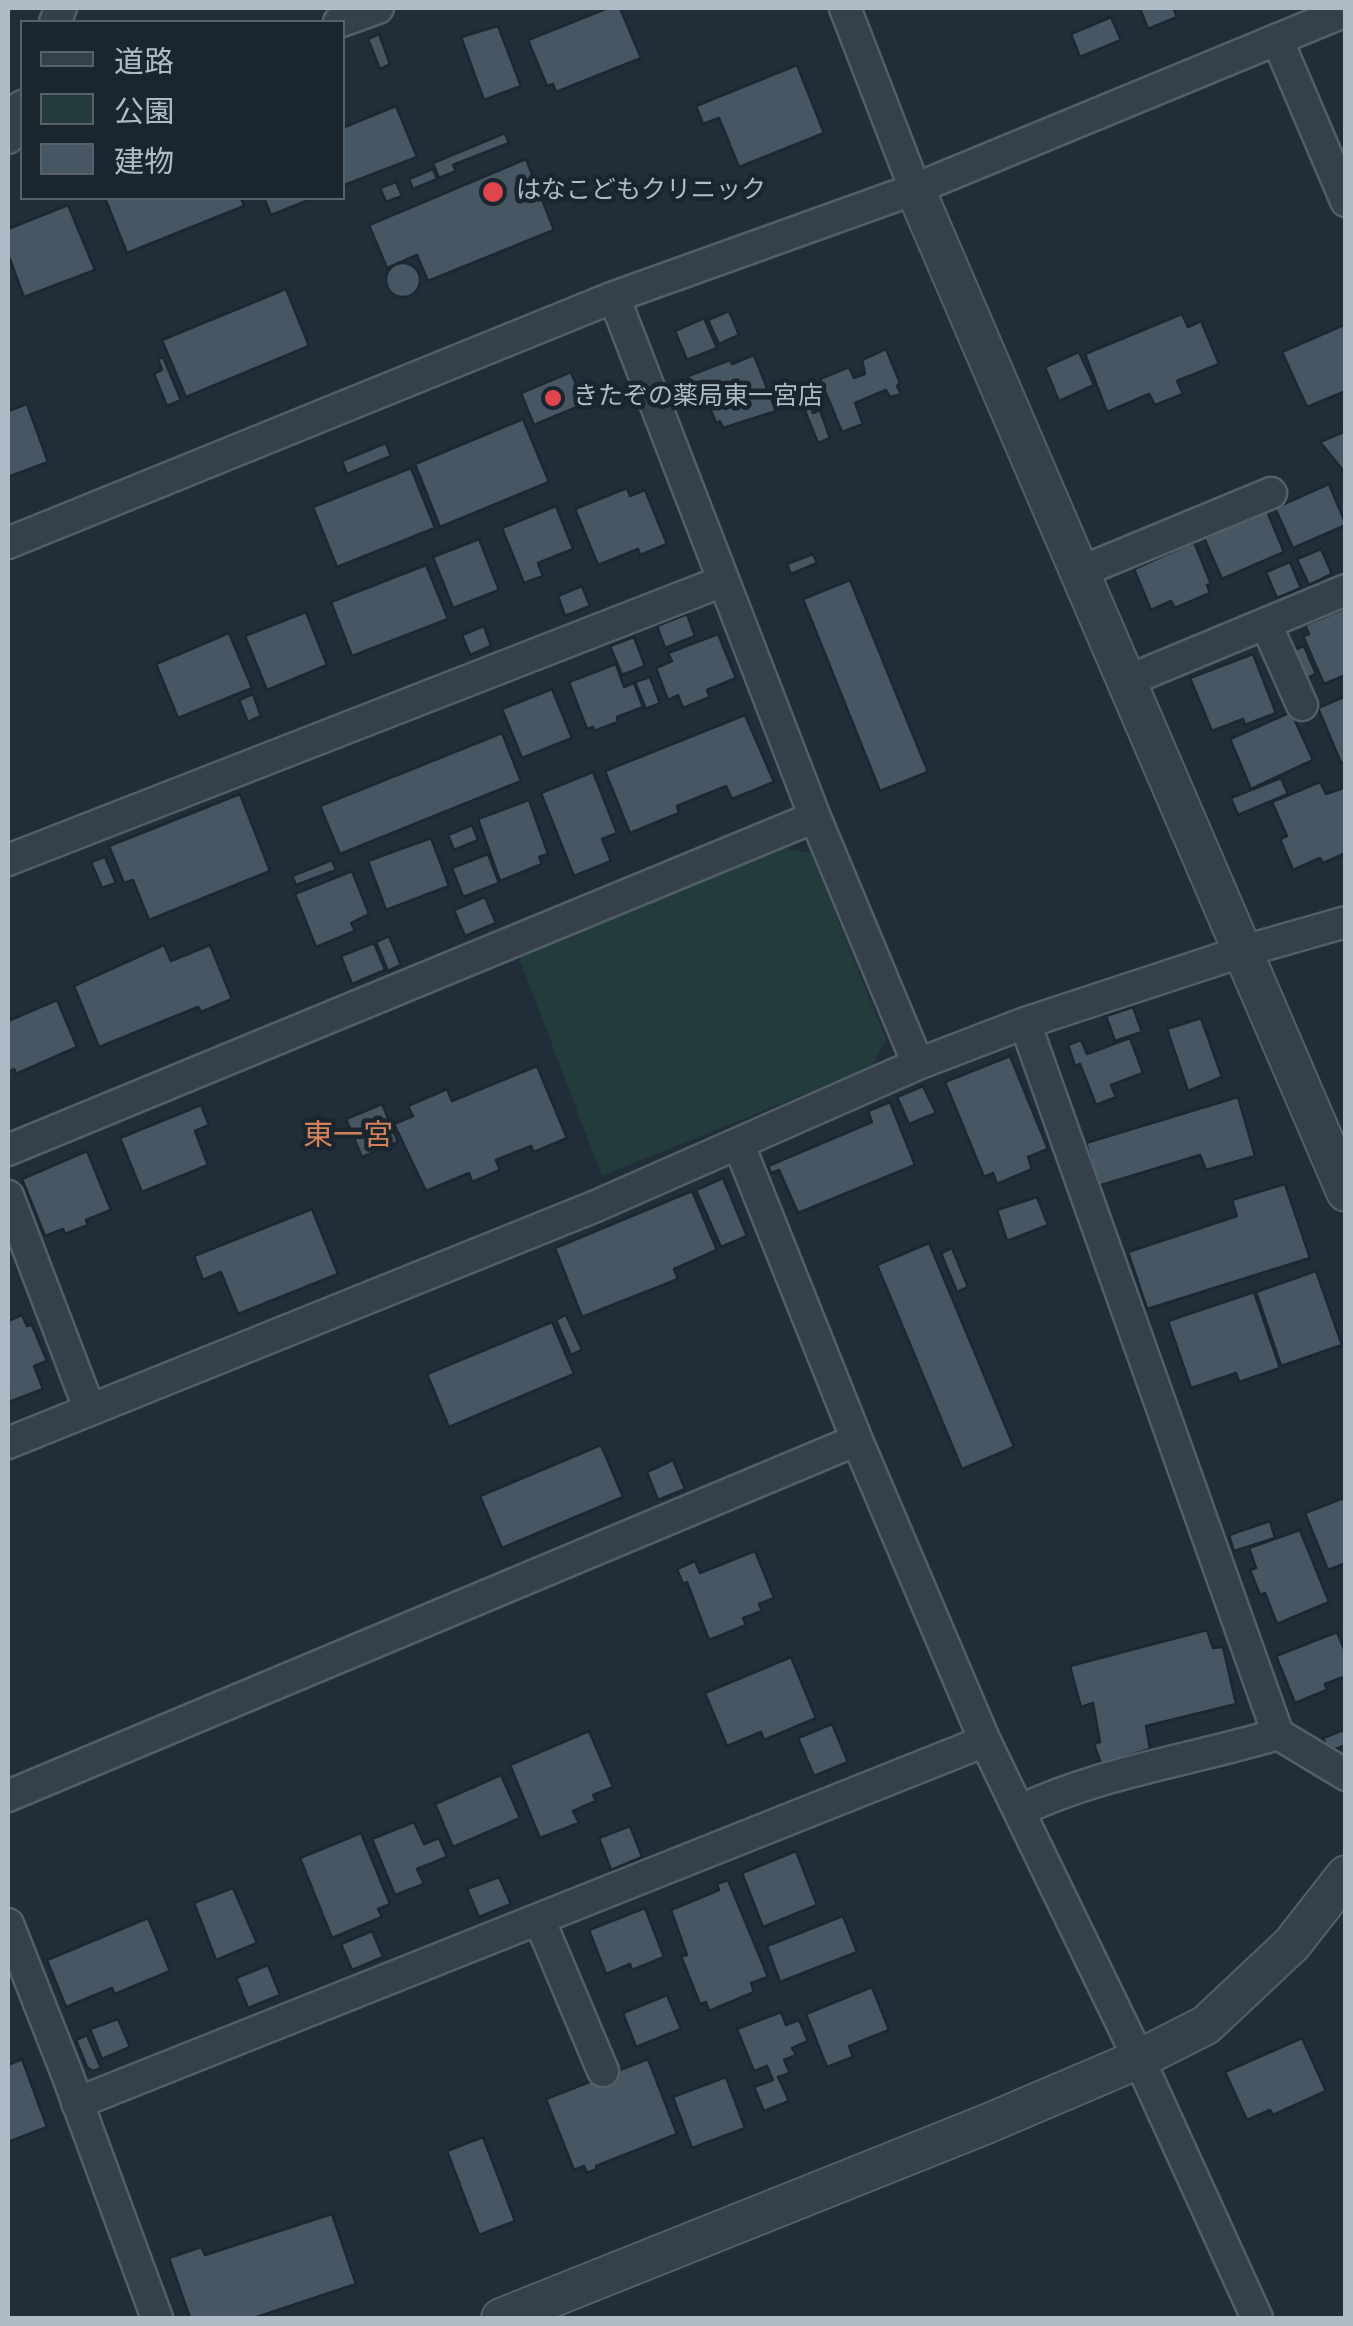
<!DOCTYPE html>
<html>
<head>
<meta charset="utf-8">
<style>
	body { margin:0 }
	#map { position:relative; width:1353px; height:2326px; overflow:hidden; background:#212e3a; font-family:Roboto,"Noto Sans JP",sans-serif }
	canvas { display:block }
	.frame { position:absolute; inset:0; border:10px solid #afbbc6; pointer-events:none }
	.legend { position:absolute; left:20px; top:20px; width:325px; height:180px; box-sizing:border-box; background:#1a252e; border:2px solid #56616b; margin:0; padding:12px 18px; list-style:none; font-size:30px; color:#afbbc6 }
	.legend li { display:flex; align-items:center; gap:20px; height:50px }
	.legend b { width:50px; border:2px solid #56616b }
</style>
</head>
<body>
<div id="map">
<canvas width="1353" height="2326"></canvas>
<div class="frame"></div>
<ul class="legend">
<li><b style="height:12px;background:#35404a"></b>道路</li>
<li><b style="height:28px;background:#233b3b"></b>公園</li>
<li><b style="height:28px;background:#475663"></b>建物</li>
</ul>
</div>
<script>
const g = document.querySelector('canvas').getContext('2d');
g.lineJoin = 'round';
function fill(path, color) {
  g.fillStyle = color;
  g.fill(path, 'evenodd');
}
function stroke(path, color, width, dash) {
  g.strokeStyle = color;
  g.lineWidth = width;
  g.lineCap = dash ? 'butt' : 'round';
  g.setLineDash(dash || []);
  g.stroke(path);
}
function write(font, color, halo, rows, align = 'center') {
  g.font = font + ' Roboto,"Noto Sans JP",sans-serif';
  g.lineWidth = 9;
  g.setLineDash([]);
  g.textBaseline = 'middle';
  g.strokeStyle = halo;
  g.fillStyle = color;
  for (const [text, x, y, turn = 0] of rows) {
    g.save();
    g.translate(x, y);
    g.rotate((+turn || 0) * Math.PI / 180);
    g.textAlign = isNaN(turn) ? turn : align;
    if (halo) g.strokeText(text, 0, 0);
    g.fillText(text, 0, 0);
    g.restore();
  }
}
const green = new Path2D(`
	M780,848L811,853L886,1039L872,1067L602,1176L518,955Z`);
const building = new Path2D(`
	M608,8H620L641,58L556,92L553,84L547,86L528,40Z
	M1140,8H1173L1177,17L1148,29Z
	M1111,17L1121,40L1080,57L1071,34Z
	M498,26L521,86L484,100L461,37Z
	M379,34L390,64L380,69L368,39Z
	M797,65L824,133L739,167L719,118L703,124L696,106Z
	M396,106L417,157L342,186V128Z
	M505,133L509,143L453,165L456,171L439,178L433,163Z
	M526,159L554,230L428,281L417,255L387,268L369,225Z
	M433,169L437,179L413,189L409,179Z
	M396,182L402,196L386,202L380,188Z
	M105,198H241L244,206L127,253Z
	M264,198H314L271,215Z
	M68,205L95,270L24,297L8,254V229Z
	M386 280a17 17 0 1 1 34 0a17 17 0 1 1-34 0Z
	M286,289L309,346L186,397L162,340Z
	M729,311L739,335L719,344L708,320Z
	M1182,314L1188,327L1201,321L1219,364L1177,381L1183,394L1155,405L1149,394L1107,412L1085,354Z
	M704,318L717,348L687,360L675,331Z
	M1346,324V391L1307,407L1282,352Z
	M886,349L900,383L897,386L901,394L890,397L886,390L855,403L863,424L842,432L820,379L849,367L854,378L865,374L862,360Z
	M1079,352L1094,385L1059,401L1045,367Z
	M754,355L776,411L723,428L720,421L716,423L705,395L698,398L688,376L730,360L732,364Z
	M163,357L181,400L167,406L154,374L162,370L158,359Z
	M571,372L584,404L534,425L521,393Z
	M801,384L813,413L820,410L830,438L818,443L795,386Z
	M27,404L48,462L8,477V411Z
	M523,419L549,482L440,527L415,464Z
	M1346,431V474L1320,442Z
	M386,443L391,456L347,474L342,461Z
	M411,468L435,528L337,567L313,507Z
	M1329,484L1346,525L1293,548L1275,508Z
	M627,488L630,496L645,490L667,544L640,555L638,549L598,565L575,509Z
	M556,506L573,549L538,563L543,576L524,583L502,528Z
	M1267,511L1284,552L1222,579L1204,538Z
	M479,539L499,590L453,608L433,557Z
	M1194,542L1211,584L1207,585L1210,593L1175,608L1171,601L1151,610L1134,569Z
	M1321,549L1332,574L1309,585L1297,559Z
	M813,554L817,563L791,574L787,564Z
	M1290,562L1301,588L1277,598L1266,572Z
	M426,565L448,619L352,656L331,602Z
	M850,580L928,772L880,791L803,599Z
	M582,586L590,606L565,616L558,596Z
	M1346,608V675L1324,684L1303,636L1309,634L1305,625Z
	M306,612L327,665L267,690L245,636Z
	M687,614L695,636L665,648L657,626Z
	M484,626L491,646L470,655L462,635Z
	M229,633L252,688L178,718L156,664Z
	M718,634L736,678L707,690L710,697L683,708L678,695L668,700L656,668L672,661L668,653Z
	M634,637L645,666L622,675L610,646Z
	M1304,646L1316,674L1304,679L1292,651Z
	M1253,654L1276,713L1245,725L1243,719L1212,731L1190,678Z
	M616,664L624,687L634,683L643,707L617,717L618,722L594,731L593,727L587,729L569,682Z
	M650,677L660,703L646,709L635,682Z
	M552,689L572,738L522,758L502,709Z
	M253,694L261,716L248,722L239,700Z
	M1346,696V761L1341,763L1318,708Z
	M1291,712L1313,760L1251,789L1230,739Z
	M745,715L774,782L732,799L726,786L677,806L679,813L630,833L605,771Z
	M502,733L521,781L340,854L320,806Z
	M593,772L617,833L602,839L611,861L574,876L541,793Z
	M1281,778L1288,794L1238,815L1231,798Z
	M1320,782L1326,794L1346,787V853L1323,863L1320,858L1293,870L1280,839L1287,836L1272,802Z
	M240,794L270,871L149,920L133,880L124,883L109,846Z
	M529,800L548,854L539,857L542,864L500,881L478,819Z
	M472,825L478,840L454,850L448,835Z
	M431,838L449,886L386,910L368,861Z
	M488,854L499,883L463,897L452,868Z
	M105,857L116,883L102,888L91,862Z
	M332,860L336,870L296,885L292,876Z
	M352,871L369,914L351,923L355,931L316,947L295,894Z
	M485,897L496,923L465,936L454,910Z
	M389,936L401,965L388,971L376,942Z
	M374,943L385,970L352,984L341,956Z
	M164,945L171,961L210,945L232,999L201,1012L198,1007L99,1047L74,986Z
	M57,1000L77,1047L16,1074L14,1069L8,1072V1021Z
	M1133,1007L1142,1032L1115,1041L1106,1016Z
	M1201,1018L1222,1077L1188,1091L1167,1029Z
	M1130,1038L1143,1073L1111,1085L1116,1097L1096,1105L1080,1064L1075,1066L1068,1045L1081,1040L1087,1054Z
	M1010,1056L1048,1149L1028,1157L1032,1169L997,1184L993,1173L984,1177L945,1082Z
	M537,1066L567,1138L534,1152L531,1146L496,1160L500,1170L472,1182L469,1173L426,1191L394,1124L413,1116L408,1106L447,1089L452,1101Z
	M923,1086L936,1113L909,1124L897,1097Z
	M1238,1097L1255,1156L1206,1170L1200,1155L1098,1186L1086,1143Z
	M890,1102L915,1165L798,1213L779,1170L771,1173L768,1166L872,1122L868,1111Z
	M382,1104L398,1142L362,1157L346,1119Z
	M201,1105L209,1125L195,1131L208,1165L142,1192L120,1138Z
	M87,1151L111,1210L86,1220L88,1225L65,1234L63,1229L45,1236L22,1179Z
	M723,1178L747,1236L721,1247L696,1190Z
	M1285,1184L1310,1258L1147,1309L1128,1252L1237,1216L1232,1200Z
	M692,1191L717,1250L674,1269L678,1279L582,1317L555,1248Z
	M1037,1197L1048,1225L1007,1241L997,1210Z
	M312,1209L338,1274L238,1314L221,1272L203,1280L194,1256Z
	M929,1243L1014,1447L962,1469L877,1265Z
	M952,1248L968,1287L957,1292L941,1253Z
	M1316,1271L1342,1345L1281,1366L1256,1292Z
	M1254,1292L1280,1368L1239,1382L1236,1373L1191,1388L1168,1321Z
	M22,1315L27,1326L32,1325L47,1361L34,1366L43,1389L9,1402L8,1321Z
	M566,1315L582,1350L571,1355L556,1320Z
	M552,1322L574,1374L449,1427L427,1374Z
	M601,1445L623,1497L502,1548L480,1496Z
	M673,1460L685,1489L658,1500L647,1472Z
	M1346,1497V1563L1328,1570L1305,1513Z
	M1270,1521L1275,1538L1234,1551L1229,1535Z
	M1300,1530L1329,1602L1277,1624L1265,1593L1260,1595L1250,1570L1256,1568L1249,1548Z
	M755,1551L774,1598L759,1604L762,1611L743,1618L746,1625L709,1640L687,1582L683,1584L677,1569L695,1561L700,1573Z
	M1207,1630L1213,1648L1223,1647L1236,1704L1146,1726L1150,1749L1101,1764L1094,1744L1100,1742L1093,1703L1081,1707L1070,1666Z
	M1337,1632L1346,1654V1676L1325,1684L1327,1690L1295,1703L1276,1656Z
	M791,1657L816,1718L764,1740L761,1732L727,1746L705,1693Z
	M832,1724L848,1762L814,1776L798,1738Z
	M1346,1729V1745L1328,1752L1323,1738Z
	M589,1731L613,1787L593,1795L596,1801L573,1811L579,1823L540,1838L510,1765Z
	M501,1775L520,1818L453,1847L435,1804Z
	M414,1822L424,1844L439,1838L447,1857L417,1869L424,1884L395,1895L372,1839Z
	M630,1826L642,1857L611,1870L599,1838Z
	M361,1833L390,1904L378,1909L382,1917L332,1938L300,1858Z
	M796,1851L817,1905L763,1927L742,1873Z
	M499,1877L511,1904L479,1917L467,1889Z
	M728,1880L768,1977L751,1983L754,1992L709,2011L706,2002L700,2004L681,1956L687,1955L671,1910L719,1890L717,1884Z
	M233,1888L257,1943L216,1960L194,1903Z
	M645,1908L664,1957L632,1970L630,1964L606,1974L589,1930Z
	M843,1916L857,1952L780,1982L767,1946Z
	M148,1918L170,1971L115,1994L112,1988L66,2007L47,1960Z
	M372,1931L383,1957L352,1970L341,1944Z
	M268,1965L280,1995L248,2008L236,1978Z
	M872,1987L889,2030L849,2046L853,2057L827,2067L806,2014Z
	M667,1995L681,2029L636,2047L623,2013Z
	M781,2012L786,2025L799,2020L808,2041L792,2048L796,2055L784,2060L790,2073L778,2077L789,2101L764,2111L754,2087L773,2080L767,2066L754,2071L737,2029Z
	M118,2019L130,2047L102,2059L90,2029Z
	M87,2035L101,2068L93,2071L87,2067L76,2040Z
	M1302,2038L1326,2091L1273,2115L1270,2110L1247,2120L1225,2072Z
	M22,2059L47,2127L8,2142V2065Z
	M648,2059L677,2134L596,2166L597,2169L587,2173L584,2166L574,2170L546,2099Z
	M726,2077L745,2128L692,2148L673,2097Z
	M483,2137L515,2221L479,2235L447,2151Z
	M332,2214L356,2284L254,2318H190L169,2258L201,2247L205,2255Z`);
const minor = new Path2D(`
	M845,8L915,189
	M55,22L61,8
	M339,22L378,8
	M1277,39L1346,201
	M8,138L22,106
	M614,297L815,817L918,1064
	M8,543L614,297L915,189L1346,11
	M1080,572L1271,493
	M1266,624L1302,705
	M1127,681L1346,590
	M8,860L723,581
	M1025,1023L1278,1734L1346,1775
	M8,1150L815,817
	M8,1196L89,1408
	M8,1443L596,1206L918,1064L1025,1023L1244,951L1346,922
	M985,1741L1139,2059L1257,2318
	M8,1796L857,1440
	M1019,1811C1100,1772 1192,1760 1278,1734
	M539,1919L603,2071
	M8,1924L67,2074L157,2318
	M77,2103L985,1741L857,1440L739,1145`);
const tertiary = new Path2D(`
	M915,189L1346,1192
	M501,2318L984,2125L1139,2059L1206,2025L1292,1944L1346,1875`);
const markers = [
	[493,192,12,"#e0444e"],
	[553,398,10,"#e0444e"]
];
const poiNames = [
	["はなこどもクリニック",516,192],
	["きたぞの薬局東一宮店",573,398]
];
const quarterNames = [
	["東一宮",348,1137]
];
fill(green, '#233b3b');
fill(building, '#475663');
stroke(building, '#1c2730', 2.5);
stroke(minor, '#525e68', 35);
stroke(tertiary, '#525e68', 42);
stroke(minor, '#35404a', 30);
stroke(tertiary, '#35404a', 38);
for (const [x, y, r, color] of markers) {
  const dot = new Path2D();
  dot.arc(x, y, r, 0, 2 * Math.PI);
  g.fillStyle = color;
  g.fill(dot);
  stroke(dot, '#1a252e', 4);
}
write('25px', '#afbbc6', '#1a252e', poiNames, 'left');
write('30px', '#d5825b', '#1a252e', quarterNames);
</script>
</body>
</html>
